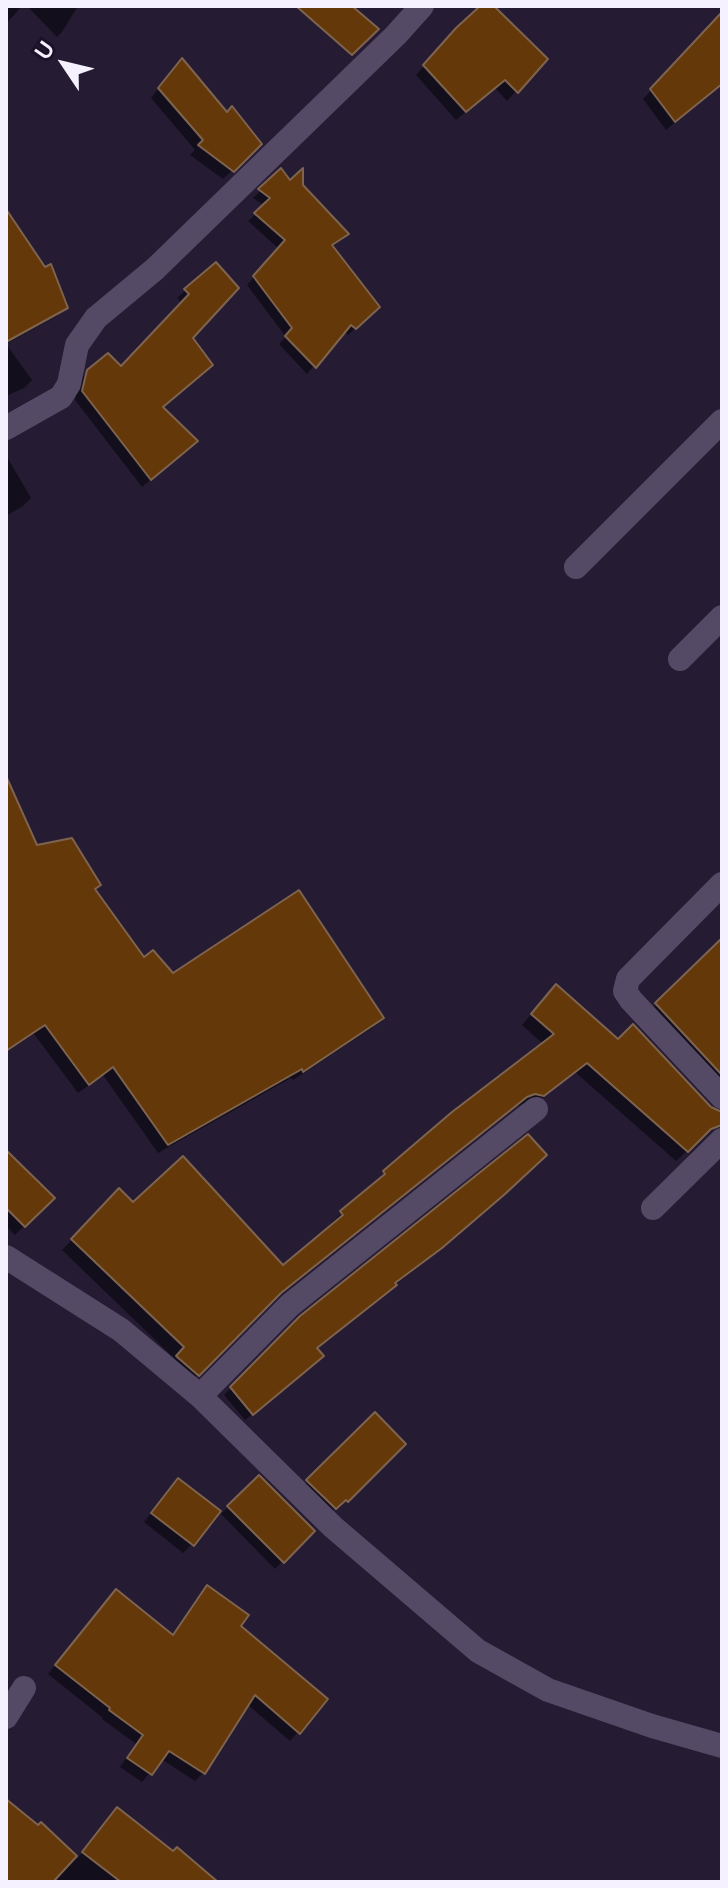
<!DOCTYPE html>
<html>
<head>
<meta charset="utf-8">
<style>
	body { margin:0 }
	#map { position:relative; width:728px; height:1888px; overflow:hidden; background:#251b33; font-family:Lato,sans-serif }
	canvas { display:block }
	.frame { position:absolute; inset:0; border:8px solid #f5f1fe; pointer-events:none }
	.north { position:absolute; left:24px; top:24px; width:80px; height:80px; -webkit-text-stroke:6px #1b1229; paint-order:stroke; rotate:305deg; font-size:22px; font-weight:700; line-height:32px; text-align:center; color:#f5f1fe }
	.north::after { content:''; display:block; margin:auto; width:28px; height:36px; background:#f5f1fe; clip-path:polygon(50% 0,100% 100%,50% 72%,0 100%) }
</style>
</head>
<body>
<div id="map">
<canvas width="728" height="1888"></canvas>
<div class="frame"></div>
<div class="north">U</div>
</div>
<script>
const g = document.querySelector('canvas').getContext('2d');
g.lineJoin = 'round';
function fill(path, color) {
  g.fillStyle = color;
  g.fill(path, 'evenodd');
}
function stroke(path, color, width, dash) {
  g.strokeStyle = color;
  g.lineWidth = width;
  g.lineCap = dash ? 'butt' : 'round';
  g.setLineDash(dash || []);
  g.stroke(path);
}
const shadow = new Path2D(`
	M6,6H22L6,24Z
	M27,6H78L62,32L57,37Z
	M483,6H491L545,59L507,101L495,88L456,120L416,75L448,40Z
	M722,15V83L666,130L643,99Z
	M173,69L260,144L223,179L190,155L195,150L151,98Z
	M281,171L290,183L301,185L346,234L331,247L377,307L348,335L343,331L307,374L279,344L286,337L247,285L279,249L248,221L265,206L253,198Z
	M6,213L66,308L57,316L6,344Z
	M216,264L191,338L161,408L187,449L142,487L75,400L79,381L88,372L120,369L182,303L177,298Z
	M6,344L32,380L24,388L6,396Z
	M6,455L31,498L23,506L6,516Z
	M6,808L36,847L93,890L144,960L173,976L381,1018L372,1028L293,1080L291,1078L158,1153L103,1075L78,1093L34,1034L6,1052Z
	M722,941V1102L643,1017Z
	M546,997L714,1126L676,1161L575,1072L531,1106L523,1104L514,1107L268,1303L187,1385L167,1368L175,1359L62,1250L119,1191L133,1205L283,1268L333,1226L331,1223L375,1184L384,1173L543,1044L522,1025Z
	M6,1153L52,1198L15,1235L6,1226Z
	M432,1256L315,1349L314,1364L245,1420L224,1395L301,1318Z
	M375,1415L404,1444L338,1509L336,1507L326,1517L299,1490Z
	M259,1478L313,1531L275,1569L221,1514Z
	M178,1480L192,1544L183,1553L144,1522Z
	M208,1588L238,1627L298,1732L290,1741L247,1704L203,1773L195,1781L161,1759L142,1782L120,1767L136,1744L102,1719L103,1718L48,1674L107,1600L171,1636L199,1596Z
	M6,1802L38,1827L41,1824L77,1859L109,1818L191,1882H6Z`);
const building = new Path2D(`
	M296,6H352L379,29L352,55Z
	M480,6H494L548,59L518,93L505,80L466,112L423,65L456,28Z
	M722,12V84L675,122L650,89Z
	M182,58L227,112L232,106L262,144L234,172L198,145L203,140L158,88Z
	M281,168L290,180L303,168V185L349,234L332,245L380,307L356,329L351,325L316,368L285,336L292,328L253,276L285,240L254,213L270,198L258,189Z
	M6,209L45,267L51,264L68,308L6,342Z
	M216,262L239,288L193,338L213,365L163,407L198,441L151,480L82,391L87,370L108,353L121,366L189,294L184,289Z
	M6,776L37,845L72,838L101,885L95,889L144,957L153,950L173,973L299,890L384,1018L303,1072L302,1069L168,1145L113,1067L89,1085L45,1025L6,1051Z
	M722,938V1075L655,1003Z
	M556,984L618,1039L633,1024L711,1107L722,1112V1125L711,1129L688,1152L587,1063L544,1096L535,1094L527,1097L281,1293L199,1376L176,1356L184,1347L71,1239L119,1188L133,1202L183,1156L283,1265L343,1215L340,1211L385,1174L383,1171L452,1112L554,1034L531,1014Z
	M528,1134L547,1155L505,1194L442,1248L395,1283L397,1285L317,1348L324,1356L253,1415L230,1387L300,1316Z
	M6,1150L55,1198L25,1227L6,1208Z
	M375,1412L406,1444L348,1502L346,1500L336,1509L306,1480Z
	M259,1475L315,1531L284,1563L227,1506Z
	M178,1478L221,1511L194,1546L151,1513Z
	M207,1585L249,1615L241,1626L328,1699L300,1734L255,1695L205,1774L169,1751L152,1775L127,1758L143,1735L109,1710L110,1708L55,1665L116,1589L173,1635Z
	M6,1799L38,1825L41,1822L77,1856L53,1882H6Z
	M117,1807L173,1851L177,1847L218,1882H121L82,1852Z`);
const minor = new Path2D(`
	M6,428L61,397L69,384L77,345L96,318L155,269L396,35L422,6
	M576,567L722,421
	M680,659L722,617
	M722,884L628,979L625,991L631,1000L722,1097
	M653,1208L722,1140
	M6,1257L121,1330L200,1396L333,1527L478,1651L548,1690L652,1726L722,1746
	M200,1396L290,1305L536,1109
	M6,1717L24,1688`);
fill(shadow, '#0007');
fill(building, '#643808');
stroke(building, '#7e644f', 2);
stroke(minor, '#544a65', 24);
</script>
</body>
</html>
